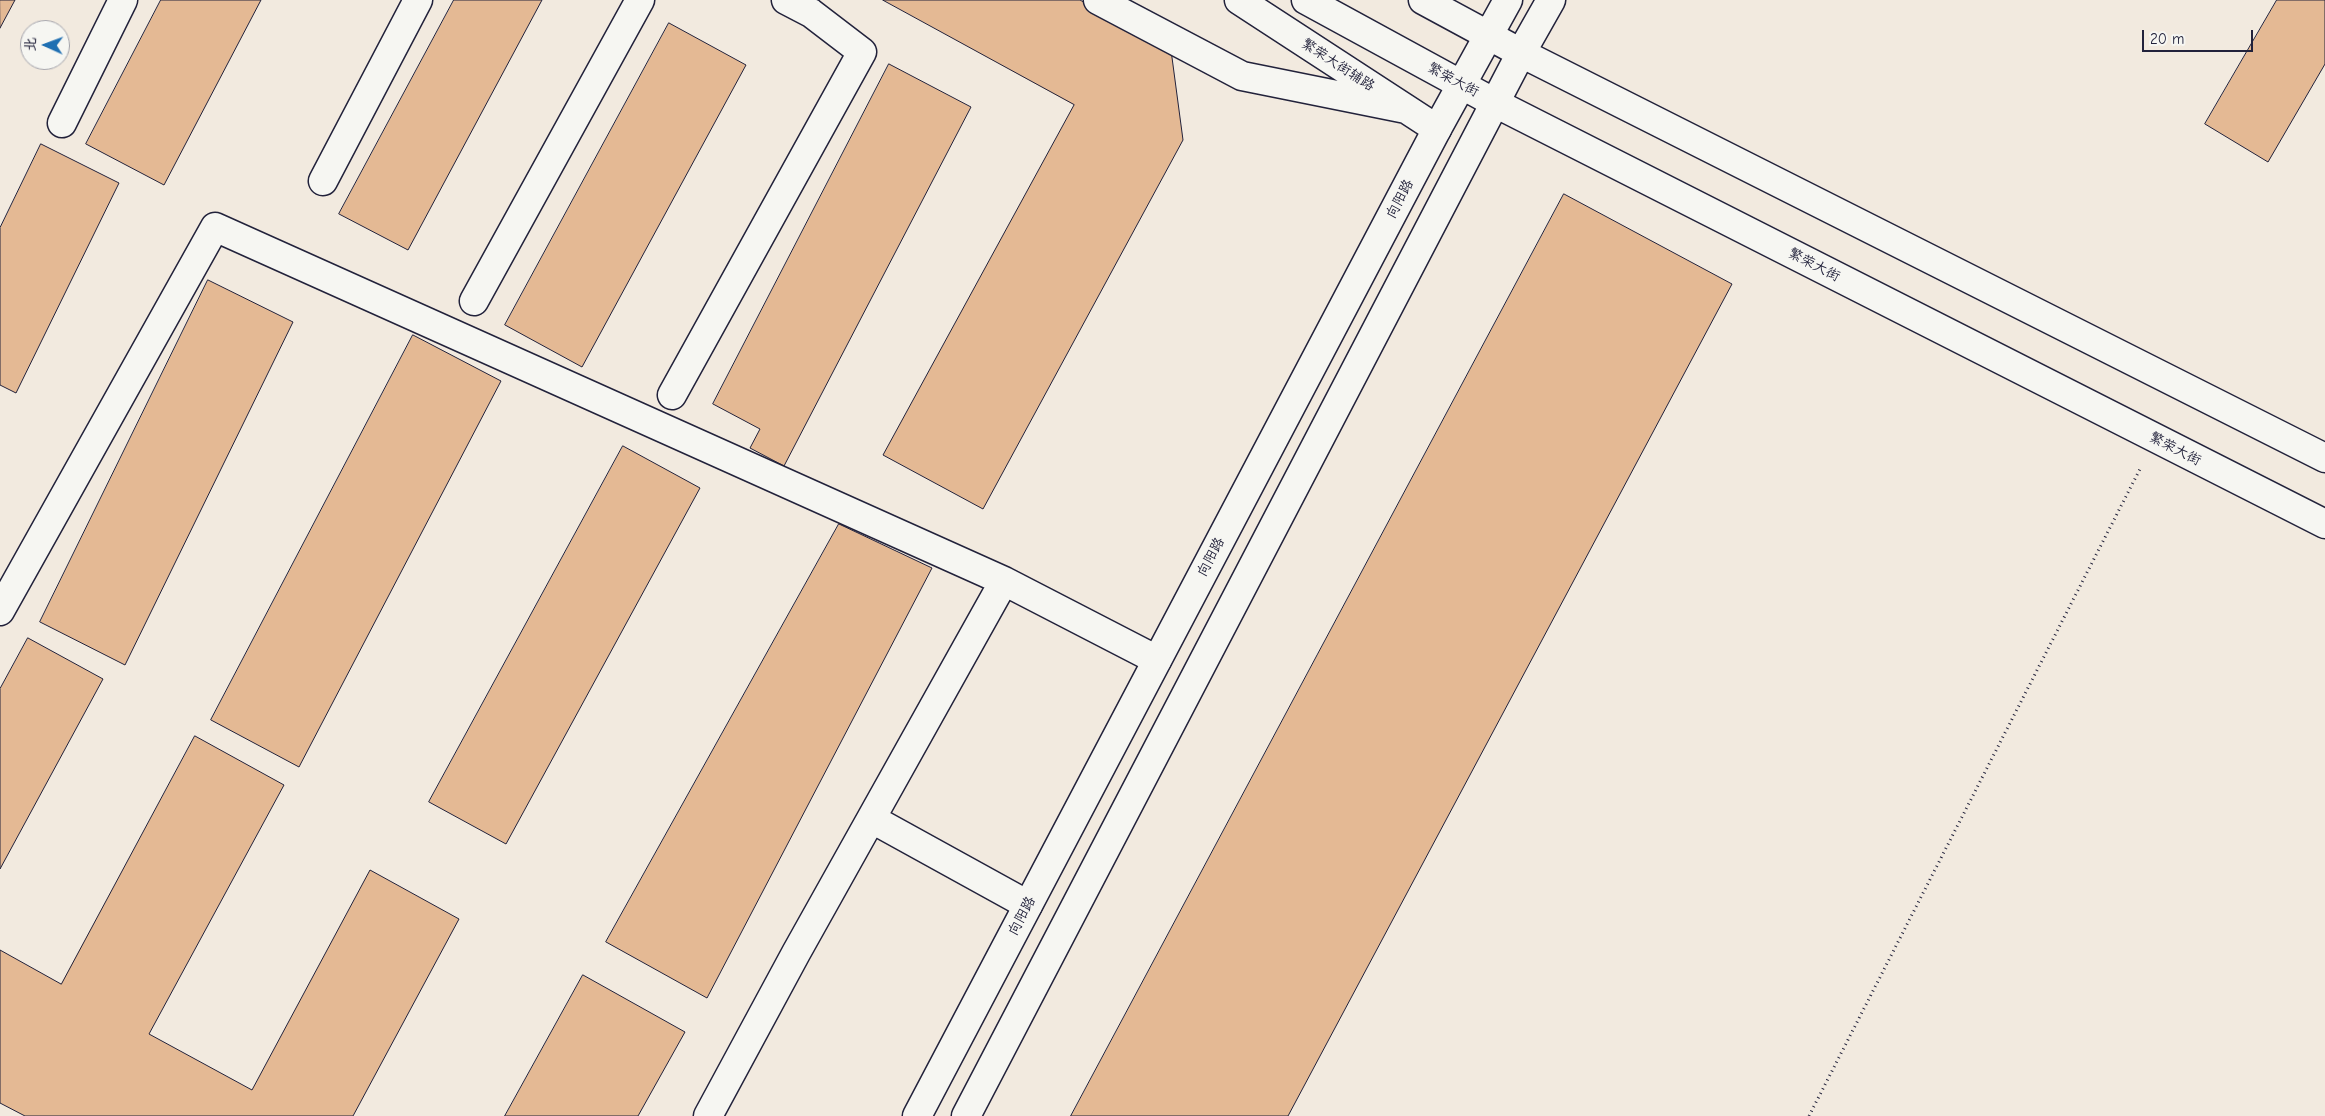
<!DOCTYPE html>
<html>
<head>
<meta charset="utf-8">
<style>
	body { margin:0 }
	#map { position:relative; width:2325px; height:1116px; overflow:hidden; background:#f2eadf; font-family:"Comic Neue","LXGW WenKai TC",sans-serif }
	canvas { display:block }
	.north { position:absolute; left:20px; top:20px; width:50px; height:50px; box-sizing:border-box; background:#f6f6f2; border:1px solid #a1a1a9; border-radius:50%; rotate:272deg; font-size:14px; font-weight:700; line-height:20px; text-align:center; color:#22223b }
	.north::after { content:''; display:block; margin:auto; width:18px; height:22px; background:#1f6fb2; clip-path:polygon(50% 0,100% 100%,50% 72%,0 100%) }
	.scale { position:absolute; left:2142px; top:30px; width:111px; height:22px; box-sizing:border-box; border:2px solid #22223b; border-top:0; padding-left:6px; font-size:15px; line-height:18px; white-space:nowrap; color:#22223b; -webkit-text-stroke:4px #f6f6f2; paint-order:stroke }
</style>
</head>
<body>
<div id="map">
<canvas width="2325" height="1116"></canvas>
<div class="north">北</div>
<div class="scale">20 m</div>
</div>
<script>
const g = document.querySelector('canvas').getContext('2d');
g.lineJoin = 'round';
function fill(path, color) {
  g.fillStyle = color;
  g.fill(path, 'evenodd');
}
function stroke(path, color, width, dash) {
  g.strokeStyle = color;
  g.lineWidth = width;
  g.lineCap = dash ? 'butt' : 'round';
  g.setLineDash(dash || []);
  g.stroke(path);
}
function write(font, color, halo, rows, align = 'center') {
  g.font = font + ' "Comic Neue","LXGW WenKai TC",sans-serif';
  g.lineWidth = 4;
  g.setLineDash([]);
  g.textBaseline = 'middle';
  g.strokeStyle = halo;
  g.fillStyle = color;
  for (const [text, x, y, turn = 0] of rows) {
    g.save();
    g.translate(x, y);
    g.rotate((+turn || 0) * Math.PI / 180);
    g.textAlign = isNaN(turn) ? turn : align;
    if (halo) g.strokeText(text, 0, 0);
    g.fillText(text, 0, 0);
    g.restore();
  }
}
const building = new Path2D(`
	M0,0H15L0,28Z
	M161,0H261L164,185L86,144Z
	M454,0H542L408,250L339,214Z
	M883,0H1080L1171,50L1183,140L983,509L883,455L1074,105Z
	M2277,0H2325V64L2268,162L2205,124Z
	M669,23L746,65L582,367L505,325Z
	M889,64L971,107L784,466L750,448L760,429L713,404Z
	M41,144L119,183L16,393L0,385V228Z
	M1564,194L1732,284L1288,1116H1071Z
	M208,280L293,322L125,665L40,622Z
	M413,335L501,381L299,767L211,720Z
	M623,446L700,488L506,844L429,802Z
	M839,524L932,568L707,998L606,942Z
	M28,638L103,679L0,869V689Z
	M195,736L284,785L149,1034L252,1090L370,870L459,919L353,1116H25L0,1103V950L61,984Z
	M583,975L685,1032L638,1116H505Z`);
const path = new Path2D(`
	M1809,1116L2141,467`);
const minor = new Path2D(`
	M1098,0L1242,76L1406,109
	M1239,0L1437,129
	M62,123L123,0
	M323,181L418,0
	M474,301L640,0
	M672,395L862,52L811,13L786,0
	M0,611L215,227L1004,581
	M872,819L1028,905
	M708,1116L796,953L1004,581L1157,660`);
const major = new Path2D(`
	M1306,0L1495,103L2325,524
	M1423,0L1521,53L2325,458
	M917,1116L1437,129L1508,0
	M966,1116L1521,53L1551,0`);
const streetNames = [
	["繁荣大街辅路",1338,65,33],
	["繁荣大街",1453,80,28],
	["向阳路",1400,199,-62],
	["繁荣大街",1814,265,27],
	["繁荣大街",2175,449,27],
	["向阳路",1211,557,-62],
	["向阳路",1022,916,-62]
];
fill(building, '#e4b994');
stroke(building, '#22223b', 1);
stroke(minor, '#22223b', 31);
stroke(major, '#22223b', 31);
stroke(path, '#22223b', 3, [1, 4]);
stroke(minor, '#f6f6f2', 28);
stroke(major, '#f6f6f2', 28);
write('14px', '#22223b', '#f6f6f2', streetNames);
</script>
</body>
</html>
